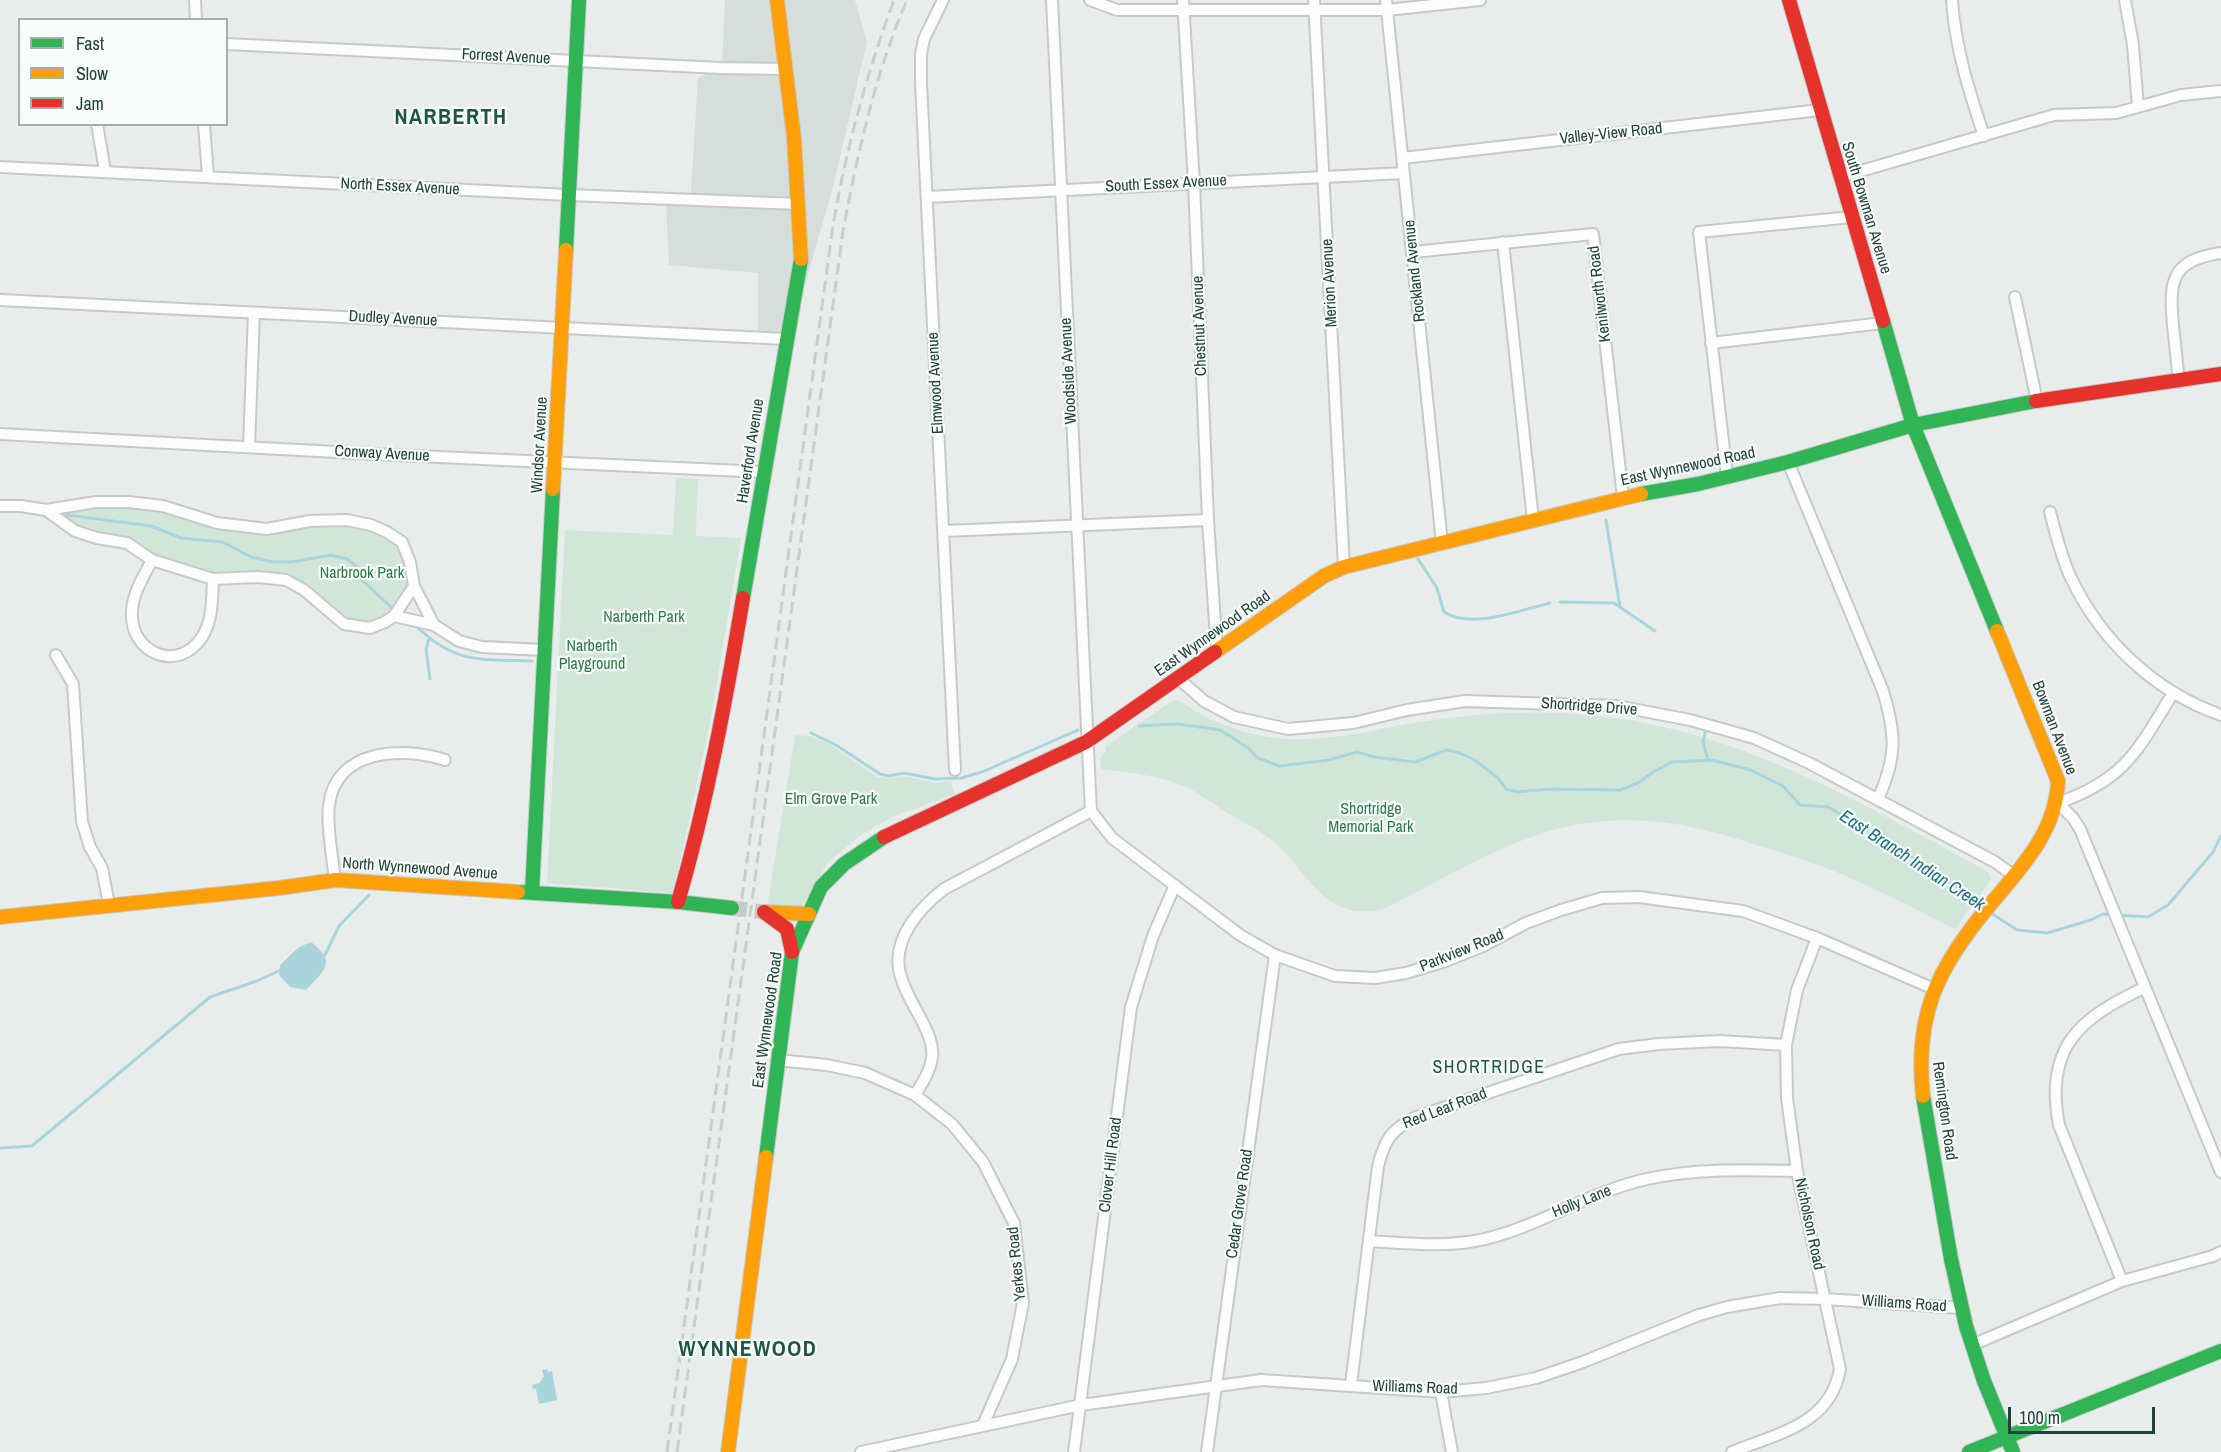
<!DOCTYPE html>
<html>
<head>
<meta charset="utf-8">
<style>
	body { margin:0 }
	#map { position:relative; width:2221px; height:1452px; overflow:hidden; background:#e8edeb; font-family:"Archivo Narrow",sans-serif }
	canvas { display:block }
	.legend { position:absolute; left:18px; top:18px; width:210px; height:108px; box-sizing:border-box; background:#f7fbf9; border:2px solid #a3b1ad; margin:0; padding:8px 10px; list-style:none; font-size:18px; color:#24423a }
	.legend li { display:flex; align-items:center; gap:12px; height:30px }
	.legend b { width:30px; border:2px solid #a3b1ad }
	.scale { position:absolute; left:2008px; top:1407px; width:147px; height:27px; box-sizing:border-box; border:3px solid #24423a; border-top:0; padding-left:8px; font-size:18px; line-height:21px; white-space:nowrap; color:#24423a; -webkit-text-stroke:4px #f7fbf9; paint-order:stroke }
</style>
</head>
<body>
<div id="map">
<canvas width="2221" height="1452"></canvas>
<ul class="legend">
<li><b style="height:8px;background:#30b455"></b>Fast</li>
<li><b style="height:8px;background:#ff9f0a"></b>Slow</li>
<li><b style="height:8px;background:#e5322d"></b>Jam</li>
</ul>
<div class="scale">100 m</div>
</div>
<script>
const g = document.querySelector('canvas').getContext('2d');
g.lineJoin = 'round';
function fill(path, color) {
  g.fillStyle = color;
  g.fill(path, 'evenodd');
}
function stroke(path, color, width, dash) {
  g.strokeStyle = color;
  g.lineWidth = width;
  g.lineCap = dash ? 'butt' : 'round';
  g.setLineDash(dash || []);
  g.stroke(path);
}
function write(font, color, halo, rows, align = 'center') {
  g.font = font + ' "Archivo Narrow",sans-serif';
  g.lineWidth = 4.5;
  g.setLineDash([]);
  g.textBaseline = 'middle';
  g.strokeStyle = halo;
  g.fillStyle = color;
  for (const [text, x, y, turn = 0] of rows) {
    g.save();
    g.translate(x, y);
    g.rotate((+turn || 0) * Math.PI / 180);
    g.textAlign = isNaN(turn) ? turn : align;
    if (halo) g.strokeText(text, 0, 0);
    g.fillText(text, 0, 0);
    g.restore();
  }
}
const built = new Path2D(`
	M725,0H855L867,42L832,191L792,331L758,332V273L669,265L666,205L690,207L698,78L722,64Z`);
const green = new Path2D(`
	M676,478L698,479L696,536L741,538L711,719L673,893L547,883L565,530L673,535Z
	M129,502L267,529L347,520L402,542L414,586L385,622L344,624L286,580L213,579L152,560L127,543L97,538L46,510Z
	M1176,700C1188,705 1199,714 1212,720C1228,727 1246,733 1263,736C1316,746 1369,730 1420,722C1471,714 1522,710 1574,714C1730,724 1852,798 1985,870L1989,873L1991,880L1955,929C1910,907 1865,882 1818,865C1801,859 1784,853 1766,848C1698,825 1637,811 1565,827C1506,840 1439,882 1383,909C1323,922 1311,874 1273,841C1259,830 1241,821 1226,812C1213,804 1200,794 1186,787C1160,775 1129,773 1101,769L1100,758L1106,751L1105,747L1169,703Z
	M795,735L810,736L831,745L877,777L892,778L908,777L935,783L951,781L954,795L894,816L861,835L828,862L800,911L767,908Z`);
const water = new Path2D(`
	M311,942C337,962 325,970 306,990L290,987L279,975L280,965L299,947Z
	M547,1369L548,1372L552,1371L557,1400L539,1404L536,1389H533L532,1385L539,1383L544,1376L542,1370Z`);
const stream = new Path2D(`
	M67,515L151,526L181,538L223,542L251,557L273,562H292L331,555L347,559L357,567L362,580L392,608
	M1606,520L1620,607
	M1418,559L1437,588L1444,612C1471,630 1520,610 1550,603
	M1560,602L1614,603L1655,631
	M417,627C457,665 481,659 532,661
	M429,639L426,649L430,679
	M1139,726L1178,724L1220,730L1247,747L1258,758L1279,766L1329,760L1357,752L1374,757L1415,762L1447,750L1460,753L1473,759L1498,778L1506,789L1517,792L1550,789L1620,790L1638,783L1653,772L1672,762L1712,760L1751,770L1783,786L1800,805L1828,807L1910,856L1983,907
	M811,733L836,745L880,774L889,776L904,773L935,779L961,778L982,772L1078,730
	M1705,733L1703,742L1708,760
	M1991,913L2017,930L2047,933L2091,920L2103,914L2148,917L2168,905L2213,852L2221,836
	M321,956L325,955L339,926L369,895
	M0,1148L32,1146L210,997L257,981L281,970`);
const secondaryTunnel = new Path2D(`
	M732,908L764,912`);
const street = new Path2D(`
	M195,0L196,20
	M943,0L924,39L921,54V83L955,770
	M1052,0L1091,811L1112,838L1240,935L1275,955L1335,976L1375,978L1406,973L1443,962L1483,946L1526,923L1561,910L1602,898L1639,897L1743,911L1817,938L1934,989
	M1090,0L1117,10H1387L1480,0
	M1183,0L1194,183L1208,520L1217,652
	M1314,0L1344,567
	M1386,0L1442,543
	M1952,0C1955,47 1969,91 1984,136
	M2125,0L2133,45L2138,106
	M226,44L721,68L786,69
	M97,124L105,171
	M204,124L208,177
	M1403,158L1820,110
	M0,167L569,195L799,204
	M1840,177L2054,115L2116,113L2181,95L2221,91
	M927,197L1404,173
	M1503,242L1533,520
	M1413,252L1593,234L1623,497
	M2015,297L2037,401
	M0,300L786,339
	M1711,343L1883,323
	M2179,382C2177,363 2175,344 2173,325C2169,281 2171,260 2221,253
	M0,434L374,454L764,472
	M249,447L254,313
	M1788,462L1883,691C1896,734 1897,757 1878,799
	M1727,476L1699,232L1852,217
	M0,506H21L46,510L96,502H129L163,506L217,523L267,529L310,521L347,520L371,525L387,532L402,542L410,562L414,586L434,625
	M46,510L75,531L97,538L127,543L152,560L213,579L258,577L286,580L304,590L344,624L370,628L385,622L394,616L414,586
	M2050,512C2056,534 2061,557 2071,578C2101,641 2155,692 2221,715
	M944,531L1208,520
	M152,560C144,576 133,592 132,611C129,653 178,674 202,637C213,620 212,598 213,579
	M394,616L434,625L459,641L482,647L544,650
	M56,655L73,684L82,822L90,847L102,868L109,905
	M1179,679L1204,701L1234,717L1288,729L1353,723L1407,710L1465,701L1617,706L1690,720L1754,738L1809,763L1995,862L2013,875
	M2173,693C2137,751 2126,779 2058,803L2073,818L2080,829L2221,1172
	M335,880C333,861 326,823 329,805C336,749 402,746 445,760
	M778,1060L827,1065L865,1073L915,1095L952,1124L983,1162L1014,1223L1023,1303L1012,1359L983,1425
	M915,1095C922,1083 930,1072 932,1058C934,1044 927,1031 921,1019C913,1004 902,986 899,969C894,936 921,907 944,889L1091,811
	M1370,1241C1403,1243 1442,1247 1475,1241C1535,1230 1587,1192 1647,1179C1697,1168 1747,1170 1797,1171
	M2122,1281L2059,1125C2044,1048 2079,1018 2144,988
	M1972,1345L2122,1281L2213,1256L2221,1252
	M1351,1385L1378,1166C1385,1139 1391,1130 1416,1117L1619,1049L1659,1044L1720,1041L1786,1045
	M1441,1392L1452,1452
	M861,1452L1081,1405L1261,1380L1441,1392L1486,1388L1536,1378L1583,1362L1699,1315L1727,1307L1780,1298L1825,1299L1961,1308
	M1074,1452L1131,1007L1153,936L1175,885
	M1207,1452L1275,955
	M1732,1452C1778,1433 1830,1425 1840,1369L1797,1171L1787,1098L1786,1045L1797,990L1817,938`);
const fast = new Path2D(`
	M566,250L579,0
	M1883,321L1913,425L1997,631
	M1641,494L1698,484L1788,462L1913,425L2036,401
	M743,598L801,259
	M518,892L678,902L732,908
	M532,892L553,489
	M1923,1096L1951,1259L1966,1326L1984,1381L2013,1452
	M766,1157L792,952L821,887L844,864L884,837
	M1969,1452L2221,1351`);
const slow = new Path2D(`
	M777,0L794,138L801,259
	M553,489L566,250
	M1215,652L1324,576L1344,567L1641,494
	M764,912L809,914
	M0,917L279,888L336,880L518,892
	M1923,1096C1914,1015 1938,967 1989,906C2021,868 2056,832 2058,781L1997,631
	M728,1452L766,1157`);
const jam = new Path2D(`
	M1789,0L1883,321
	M2036,401L2221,374
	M884,837L1086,742L1215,652
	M678,902C707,802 726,700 743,598
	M764,912L787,929L792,952`);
const rail = new Path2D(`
	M667,1452L833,225C847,146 866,76 894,0
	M677,1452L843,231C858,152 875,74 907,0`);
const streetNames = [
	["Forrest Avenue",506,57,3],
	["Valley-View Road",1611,134,-6],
	["South Essex Avenue",1166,184,-3],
	["North Essex Avenue",400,187,3],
	["South Bowman Avenue",1866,208,73],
	["Rockland Avenue",1415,271,-96],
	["Merion Avenue",1330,283,-93],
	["Kenilworth Road",1600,294,-97],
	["Dudley Avenue",393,319,3],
	["Chestnut Avenue",1200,326,-92],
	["Woodside Avenue",1069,371,-93],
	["Elmwood Avenue",936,383,-93],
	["Windsor Avenue",540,445,-87],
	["Haverford Avenue",751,451,-81],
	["Conway Avenue",382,454,3],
	["East Wynnewood Road",1688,467,-12],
	["East Wynnewood Road",1213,634,-35],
	["Shortridge Drive",1589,707,4],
	["Bowman Avenue",2054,728,69],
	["North Wynnewood Avenue",420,869,4],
	["Parkview Road",1462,951,-22],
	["East Wynnewood Road",768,1020,-82],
	["Red Leaf Road",1445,1109,-21],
	["Remington Road",1944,1111,82],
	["Clover Hill Road",1111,1165,-83],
	["Holly Lane",1582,1202,-22],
	["Cedar Grove Road",1240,1204,-82],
	["Nicholson Road",1809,1224,78],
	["Yerkes Road",1017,1264,-96],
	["Williams Road",1904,1304,4],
	["Williams Road",1415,1388,2]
];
const parkNames = [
	["Narbrook Park",362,574],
	["Narberth Park",644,618],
	["Narberth",592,647],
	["Playground",592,665],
	["Elm Grove Park",831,800],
	["Shortridge",1371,810],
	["Memorial Park",1371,828]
];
const waterNames = [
	["East Branch Indian Creek",1912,861,33]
];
const neighbourhoodNames = [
	["SHORTRIDGE",1489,1068]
];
const districtNames = [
	["NARBERTH",451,118],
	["WYNNEWOOD",748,1350]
];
fill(built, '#d6dedb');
fill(green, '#d1e6d8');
fill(water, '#a9d4db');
stroke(stream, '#a9d4db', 3);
stroke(secondaryTunnel, '#c1cbc8', 15, [15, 8]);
stroke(street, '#c5cac8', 14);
stroke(fast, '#c3cbc8', 16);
stroke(slow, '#c3cbc8', 16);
stroke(jam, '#c3cbc8', 16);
stroke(street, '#fcfcfc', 10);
stroke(fast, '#30b455', 14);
stroke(slow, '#ff9f0a', 14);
stroke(jam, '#e5322d', 14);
stroke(rail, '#c9cdcc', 3, [12, 6]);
write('16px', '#24423a', '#f7fbf9', streetNames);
write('16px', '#2d7a4b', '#f7fbf9', parkNames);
write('italic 18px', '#1c6f80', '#f7fbf9', waterNames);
g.letterSpacing = '1.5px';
write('18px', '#1f5548', '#f7fbf9', neighbourhoodNames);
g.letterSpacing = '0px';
g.letterSpacing = '1.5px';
write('bold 22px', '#1f5548', '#f7fbf9', districtNames);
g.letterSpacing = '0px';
</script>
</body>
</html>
